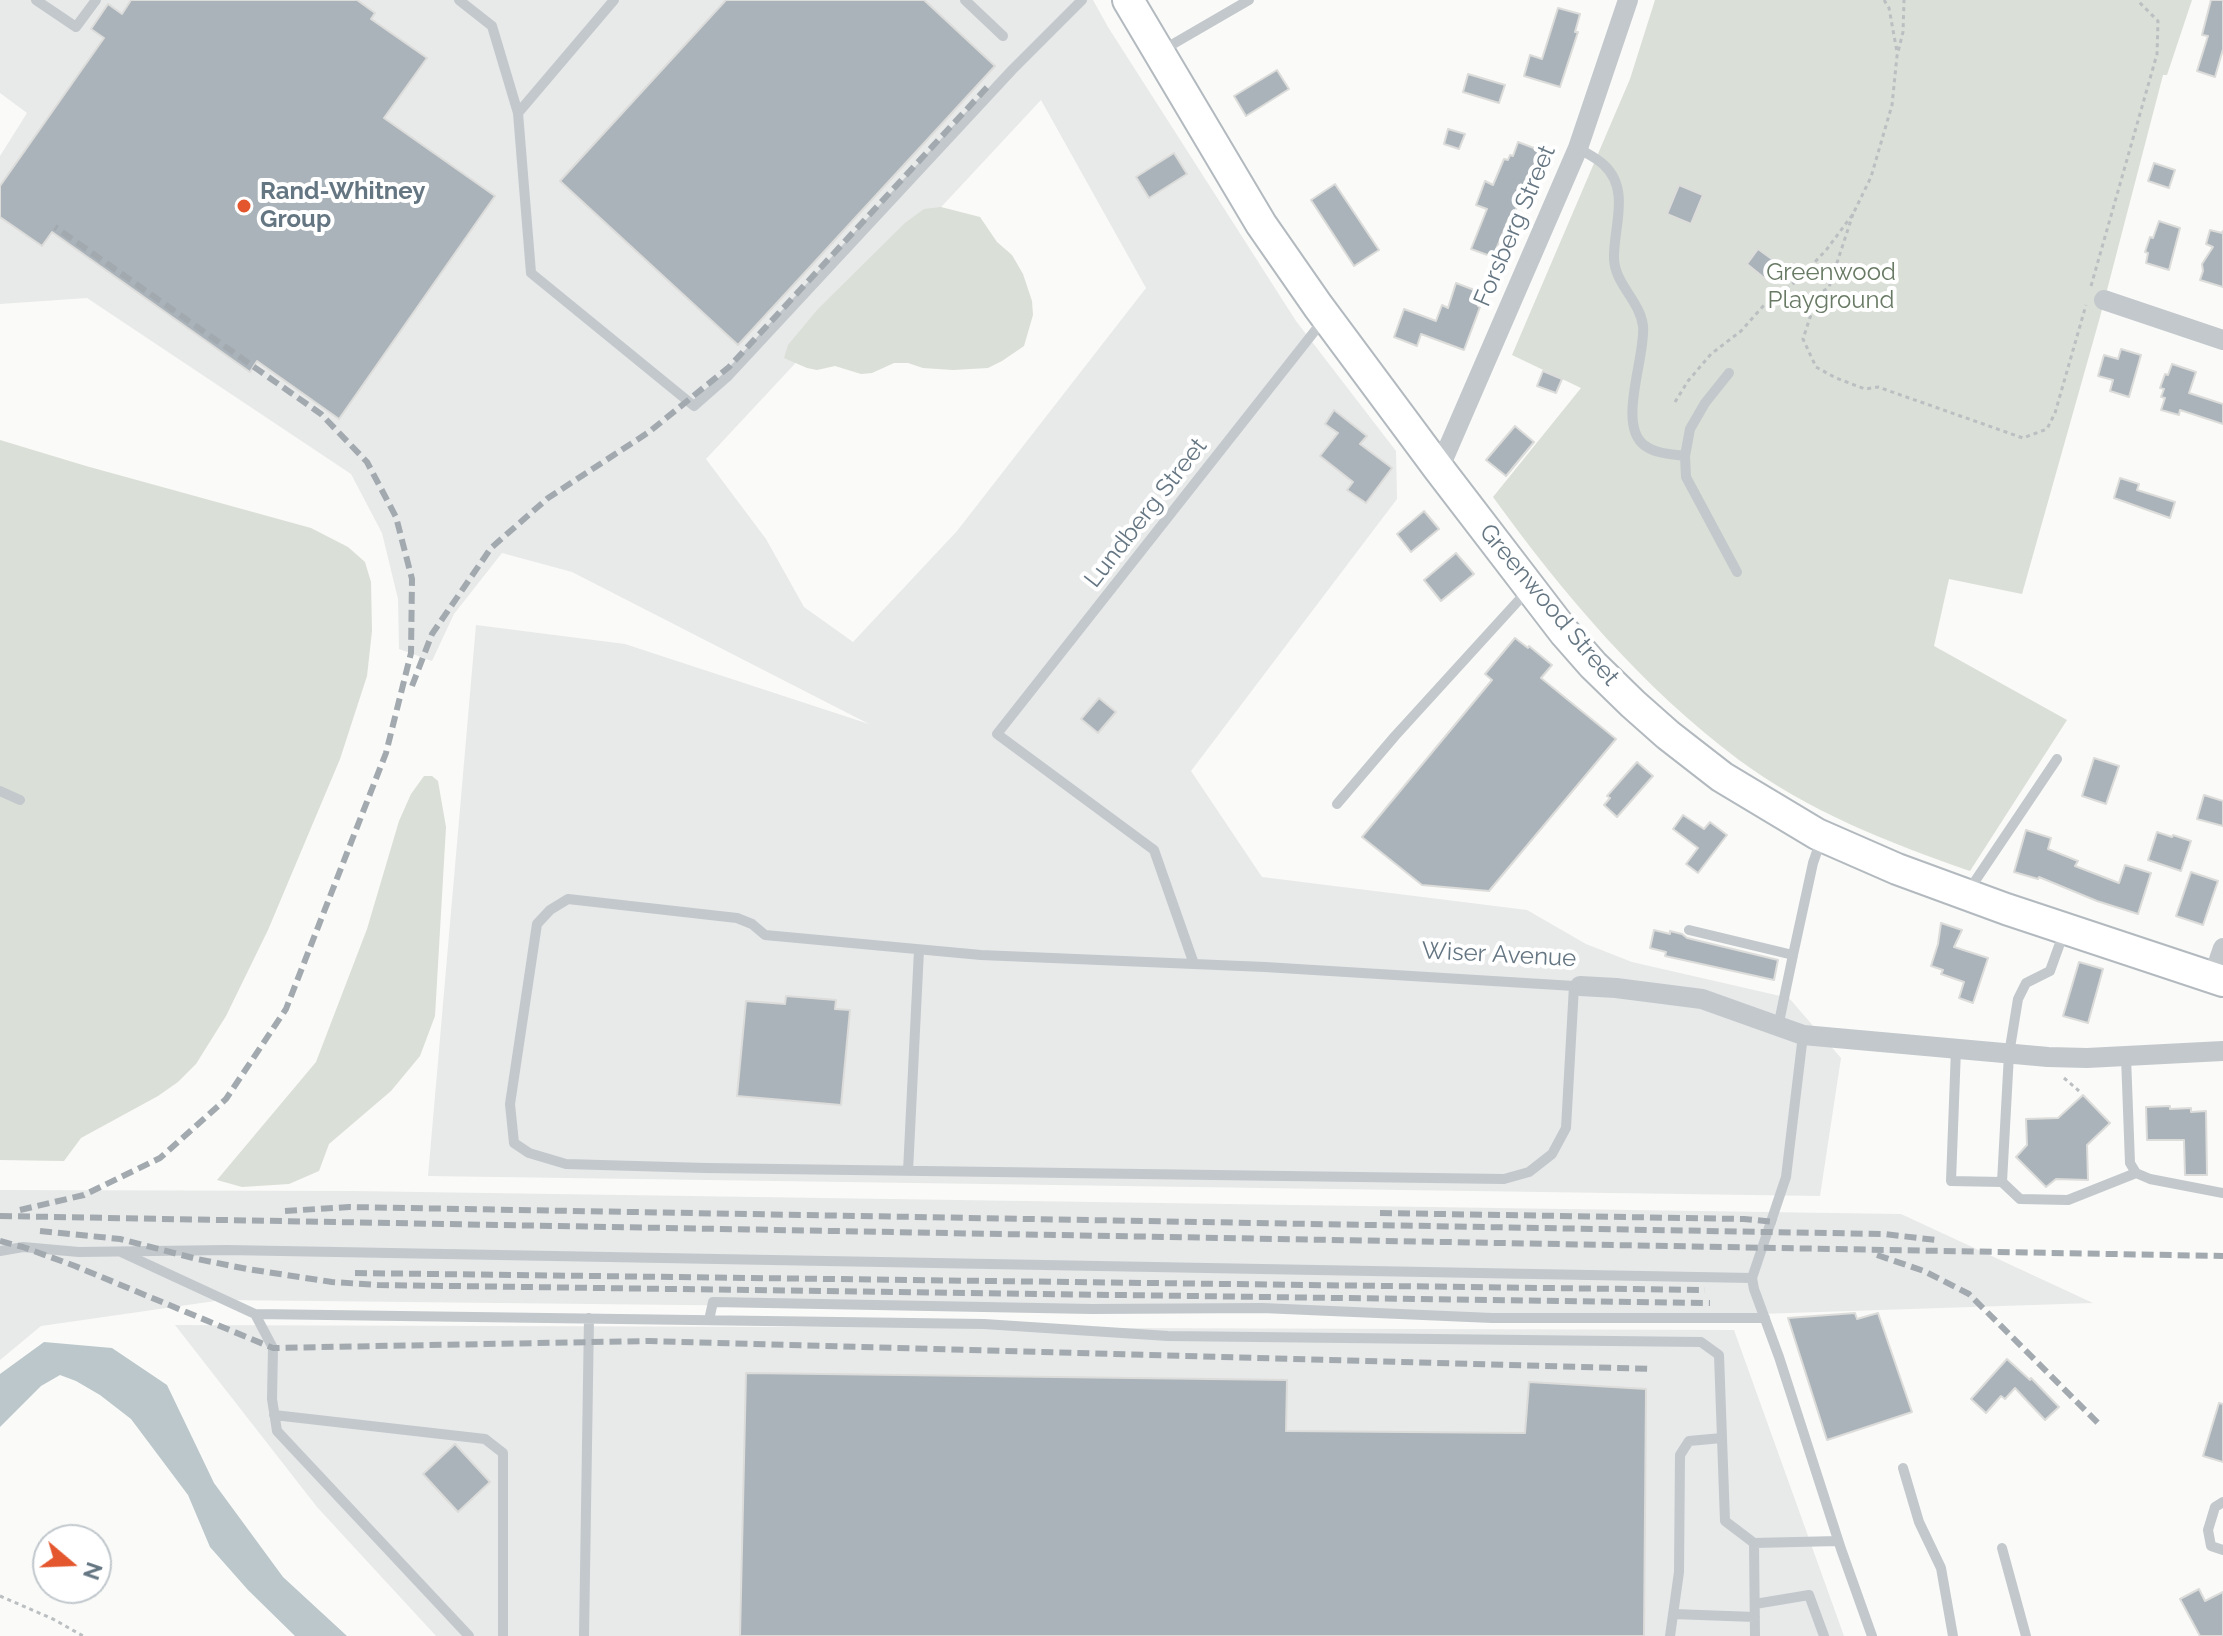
<!DOCTYPE html>
<html>
<head>
<meta charset="utf-8">
<style>
	body { margin:0 }
	#map { position:relative; width:2223px; height:1636px; overflow:hidden; background:#fafaf8; font-family:Raleway,sans-serif }
	canvas { display:block }
	.north { position:absolute; left:32px; top:1524px; width:80px; height:80px; box-sizing:border-box; background:#fff; border:2px solid #c1c8cd; border-radius:50%; rotate:109deg; font-size:22px; font-weight:700; line-height:32px; text-align:center; color:#657683 }
	.north::after { content:''; display:block; margin:auto; width:28px; height:36px; background:#e4572e; clip-path:polygon(50% 0,100% 100%,50% 72%,0 100%) }
</style>
</head>
<body>
<div id="map">
<canvas width="2223" height="1636"></canvas>
<div class="north">N</div>
</div>
<script>
const g = document.querySelector('canvas').getContext('2d');
g.lineJoin = 'round';
function fill(path, color) {
  g.fillStyle = color;
  g.fill(path, 'evenodd');
}
function stroke(path, color, width, dash) {
  g.strokeStyle = color;
  g.lineWidth = width;
  g.lineCap = dash ? 'butt' : 'round';
  g.setLineDash(dash || []);
  g.stroke(path);
}
function write(font, color, halo, rows, align = 'center') {
  g.font = font + ' Raleway,sans-serif';
  g.lineWidth = 8;
  g.setLineDash([]);
  g.textBaseline = 'middle';
  g.strokeStyle = halo;
  g.fillStyle = color;
  for (const [text, x, y, turn = 0] of rows) {
    g.save();
    g.translate(x, y);
    g.rotate((+turn || 0) * Math.PI / 180);
    g.textAlign = isNaN(turn) ? turn : align;
    if (halo) g.strokeText(text, 0, 0);
    g.fillText(text, 0, 0);
    g.restore();
  }
}
const built = new Path2D(`
	M0,0H1093L1108,27L1296,321L1396,451L1397,499L1191,771L1262,877L1527,910L1586,944L1632,962L1789,998L1841,1058L1820,1196L428,1176L476,625L625,644L869,724L572,572L502,553L454,614L432,661L399,649L398,599L382,533L351,474L87,298L0,304V156L27,113L0,93ZM1041,100L1146,288L957,531L853,642L804,607L766,539L706,459Z
	M0,1190L352,1191L1901,1214L2093,1303L1698,1316L222,1300L41,1326L0,1360Z
	M175,1325L1734,1330L1844,1636H436L317,1507Z`);
const green = new Path2D(`
	M1655,0H2192L2167,75H2163L2100,317L2022,594L1949,579L1934,646L2067,720L1970,871C1889,843 1808,811 1739,760C1642,687 1564,595 1493,497L1581,388L1512,355L1630,79Z
	M941,207L980,217L997,242L1012,255L1023,274L1032,301L1033,315L1024,346L1002,361L988,368L953,370L923,368L908,363H894L872,373L861,374L835,366L817,370L807,368L784,358L788,345L818,309L905,223L924,209Z
	M0,440L86,466L311,528L348,547L365,562L371,582L372,631L367,676L340,759L268,930L226,1016L196,1064L178,1082L158,1096L81,1138L64,1161L0,1160Z
	M424,776H432L438,781L446,827L435,1016L420,1056L391,1091L329,1144L319,1171L289,1184L242,1187L217,1180L316,1062L367,929L399,821L411,794Z`);
const water = new Path2D(`
	M44,1342L112,1348L167,1385L214,1483L283,1577L347,1636H295L248,1590L210,1547L188,1495L131,1419L100,1395L76,1381L60,1375L41,1386L0,1427V1374Z`);
const building = new Path2D(`
	M131,0H357L375,13L371,19L427,58L384,118L495,196L339,419L257,361L250,372L52,232L42,246L0,217V186L104,38L91,29L108,4L122,14Z
	M726,0H924L995,66L738,345L560,181Z
	M2211,0H2223V49L2215,77L2197,71L2208,36L2202,35Z
	M1558,8L1580,14L1575,32H1578L1560,87L1524,76L1530,55L1542,59Z
	M1277,70L1289,89L1246,116L1234,96Z
	M1468,74L1505,85L1499,103L1463,92Z
	M1448,129L1465,134L1459,149L1444,144Z
	M1518,142L1547,153L1537,180L1529,176L1512,219L1509,218L1493,257L1471,249L1487,209L1476,205L1485,181L1493,185L1504,159L1508,160L1510,155L1513,156Z
	M1174,153L1187,174L1149,198L1136,177Z
	M2154,163L2175,170L2169,188L2148,181Z
	M1335,184L1379,250L1354,266L1311,200Z
	M1679,185L1703,195L1691,224L1667,214Z
	M2159,221L2180,228L2169,270L2146,263L2148,253L2145,252L2150,237L2153,238Z
	M2210,230L2222,233L2223,231V287L2200,280L2203,271L2202,264L2213,247L2206,244Z
	M1758,249L1780,265L1768,281L1747,264Z
	M1456,283L1482,293L1478,306L1480,307L1464,350L1421,334L1417,346L1394,337L1404,309L1436,321L1442,305L1448,308Z
	M2121,349L2141,355L2129,397L2110,391L2113,380L2098,376L2104,355L2118,359Z
	M2172,364L2196,372L2189,393L2223,404V424L2180,410L2179,415L2161,410L2165,398L2161,397L2164,389L2160,388L2165,374L2168,375Z
	M1543,371L1562,379L1556,393L1537,386Z
	M1334,410L1367,436L1360,444L1392,468L1366,503L1347,490L1353,482L1320,456L1338,433L1325,424Z
	M1515,426L1534,442L1506,476L1486,460Z
	M2120,478L2139,484L2137,490L2175,502L2170,518L2114,498Z
	M1424,511L1439,529L1411,552L1397,534Z
	M1456,553L1474,574L1441,601L1424,580Z
	M1515,638L1528,648L1529,646L1552,665L1541,678L1616,739L1489,891L1422,885L1362,837L1492,680L1485,674Z
	M1099,698L1116,712L1098,733L1081,719Z
	M2094,758L2119,766L2106,804L2082,796Z
	M1637,762L1653,776L1617,817L1604,805L1610,798L1607,796Z
	M2204,795L2223,801V826L2197,819Z
	M1683,815L1704,829L1710,822L1727,835L1698,873L1686,864L1698,848L1673,829Z
	M2026,830L2051,838L2048,849L2078,861L2075,866L2119,883L2125,865L2151,873L2138,914L2097,901L2039,877L2038,879L2014,872Z
	M2157,832L2172,837L2173,835L2191,841L2181,871L2148,860Z
	M2191,872L2218,881L2203,925L2176,916Z
	M1941,923L1962,930L1954,947L1988,958L1973,1003L1959,998L1964,982L1941,974L1943,970L1931,966L1938,944Z
	M1654,930L1670,934V931L1682,934L1687,938L1778,960L1774,980L1665,956L1666,952L1650,948Z
	M2079,962L2103,969L2088,1023L2063,1016Z
	M786,996L836,1000L835,1009L850,1010L841,1105L737,1096L746,1001L785,1004Z
	M2083,1095L2110,1123L2087,1145L2088,1180L2056,1179L2046,1187L2016,1157L2027,1145L2026,1119L2058,1118Z
	M2170,1106V1109L2191,1108V1112L2206,1111L2207,1175H2185L2184,1140H2147L2146,1107Z
	M1855,1313L1857,1319L1878,1313L1912,1412L1827,1440L1788,1318Z
	M2007,1359L2030,1380L2031,1378L2059,1407L2045,1420L2015,1388L2005,1399L2001,1396L1986,1413L1971,1399Z
	M746,1373L1287,1380L1286,1431L1525,1433L1529,1382L1646,1389L1644,1636H740Z
	M2219,1403L2223,1404V1462L2203,1456Z
	M455,1444L490,1482L458,1512L423,1474Z
	M2199,1589L2205,1601L2223,1592V1636H2200L2180,1599Z`);
const path = new Path2D(`
	M1884,0L1889,8L1897,52
	M1853,214L1829,287L1817,296L1803,339L1816,367L1836,378L1865,389L1878,387L2023,438L2047,429L2055,413L2086,305
	M2091,286L2157,54L2158,21L2137,0
	M1675,402L1688,381L1711,354L1741,331L1766,303L1798,280L1827,249L1853,214L1871,177L1892,105L1897,56L1903,32L1904,0
	M2064,1078L2079,1091
	M0,1596L53,1619L83,1636`);
const service = new Path2D(`
	M36,0L76,27L96,0
	M459,0L492,26L518,113L531,273L694,406L727,377L1012,70L1082,0
	M965,0L1003,36
	M1161,51L1249,0
	M518,113L614,0
	M1578,148C1586,153 1597,158 1604,165C1631,190 1613,228 1614,259C1615,284 1640,301 1643,326C1646,356 1617,424 1644,445C1656,454 1671,454 1685,456
	M1729,373L1705,403L1690,429L1685,456L1686,477L1737,572
	M0,791L20,800
	M1337,804L1395,736L1529,589
	M1969,890L2057,759
	M1689,930L1793,955L1778,1027
	M1793,955L1813,863L1821,840
	M1194,964L1154,850L997,734L1325,318
	M1574,986L1566,1128L1552,1154L1529,1172L1504,1179L706,1168L566,1164L529,1153L514,1143L510,1104L537,924L550,910L568,899L737,918L752,924L765,935L981,955L1265,967L1574,986H1580
	M1803,1035L1786,1177L1752,1278L1754,1289L1779,1357L1841,1549L1872,1636
	M1956,1049L1951,1181L2002,1182L2009,1054L2018,999L2026,983L2050,971L2064,932
	M2126,1057L2130,1163L2136,1173L2150,1179L2223,1193
	M908,1171L919,950
	M2002,1182L2020,1199L2068,1200L2136,1173
	M0,1251L23,1247L79,1252L227,1250L1752,1278
	M121,1252L255,1314L984,1324L1168,1336L1701,1342L1719,1355L1725,1521L1754,1543
	M255,1314L273,1348L272,1399L277,1431L469,1636
	M709,1320L713,1302L1092,1309L1262,1308L1492,1318H1765
	M274,1415L485,1439L503,1453V1636
	M1903,1468L1919,1522L1941,1568L1953,1636
	M2223,1502L2215,1507L2208,1530L2211,1546L2223,1550
	M2002,1548L2026,1636
	M1755,1604L1809,1595L1824,1636
	M1673,1614L1755,1617
	M584,1636L589,1318
	M1670,1636L1679,1572L1680,1455L1689,1441L1722,1438
	M1755,1636L1754,1543L1838,1541`);
const minor = new Path2D(`
	M2104,300L2223,340
	M1439,469L1578,148L1628,0
	M2213,977L2223,948
	M1580,986L1616,988L1702,999L1803,1035L2048,1057L2087,1058L2223,1051`);
const secondary = new Path2D(`
	M1128,0L1261,224L1318,306L1439,469L1564,632L1593,665L1633,704L1668,735L1722,777L1817,834L1897,869L2006,909L2223,981`);
const rail = new Path2D(`
	M412,686L432,634L491,548L548,498L649,432L729,367L991,83
	M20,1210L84,1195L160,1158L226,1099L286,1009L386,753L411,653L412,579L396,517L367,462L321,414L55,227
	M285,1211L349,1207L1767,1232L1884,1234L1936,1240
	M1380,1213L1744,1219L1776,1222
	M0,1216L2223,1256
	M40,1231L120,1239L197,1259L247,1269L332,1282L378,1285L1710,1303
	M0,1241L23,1247L75,1266L273,1348L649,1341L1652,1369
	M1877,1255L1924,1271L1969,1294L2101,1426
	M355,1273L1705,1290`);
const markers = [
	[244,206,8,"#e4572e"]
];
const poiNames = [
	["Rand-Whitney",260,192],
	["Group",260,220]
];
const streetNames = [
	["Forsberg Street",1515,226,-67],
	["Lundberg Street",1146,513,-52],
	["Greenwood Street",1549,605,50],
	["Wiser Avenue",1499,955,3]
];
const parkNames = [
	["Greenwood",1831,273],
	["Playground",1831,301]
];
fill(built, '#e8e9e9');
fill(green, '#dadfd7');
fill(water, '#bbc7cb');
fill(building, '#aab3b9');
stroke(building, '#dcdcda', 2);
stroke(secondary, '#b3babf', 34);
stroke(path, '#bbbfc2', 3, [4, 4]);
stroke(service, '#c3c8cc', 10);
stroke(minor, '#c3c8cc', 20);
stroke(secondary, '#fff', 30);
stroke(rail, '#a2aab0', 6, [12, 6]);
for (const [x, y, r, color] of markers) {
  const dot = new Path2D();
  dot.arc(x, y, r, 0, 2 * Math.PI);
  g.fillStyle = color;
  g.fill(dot);
  stroke(dot, '#fff', 3);
}
write('bold 24px', '#657683', '#fff', poiNames, 'left');
write('24px', '#657683', '#fff', streetNames);
write('24px', '#687a64', '#fff', parkNames);
</script>
</body>
</html>
